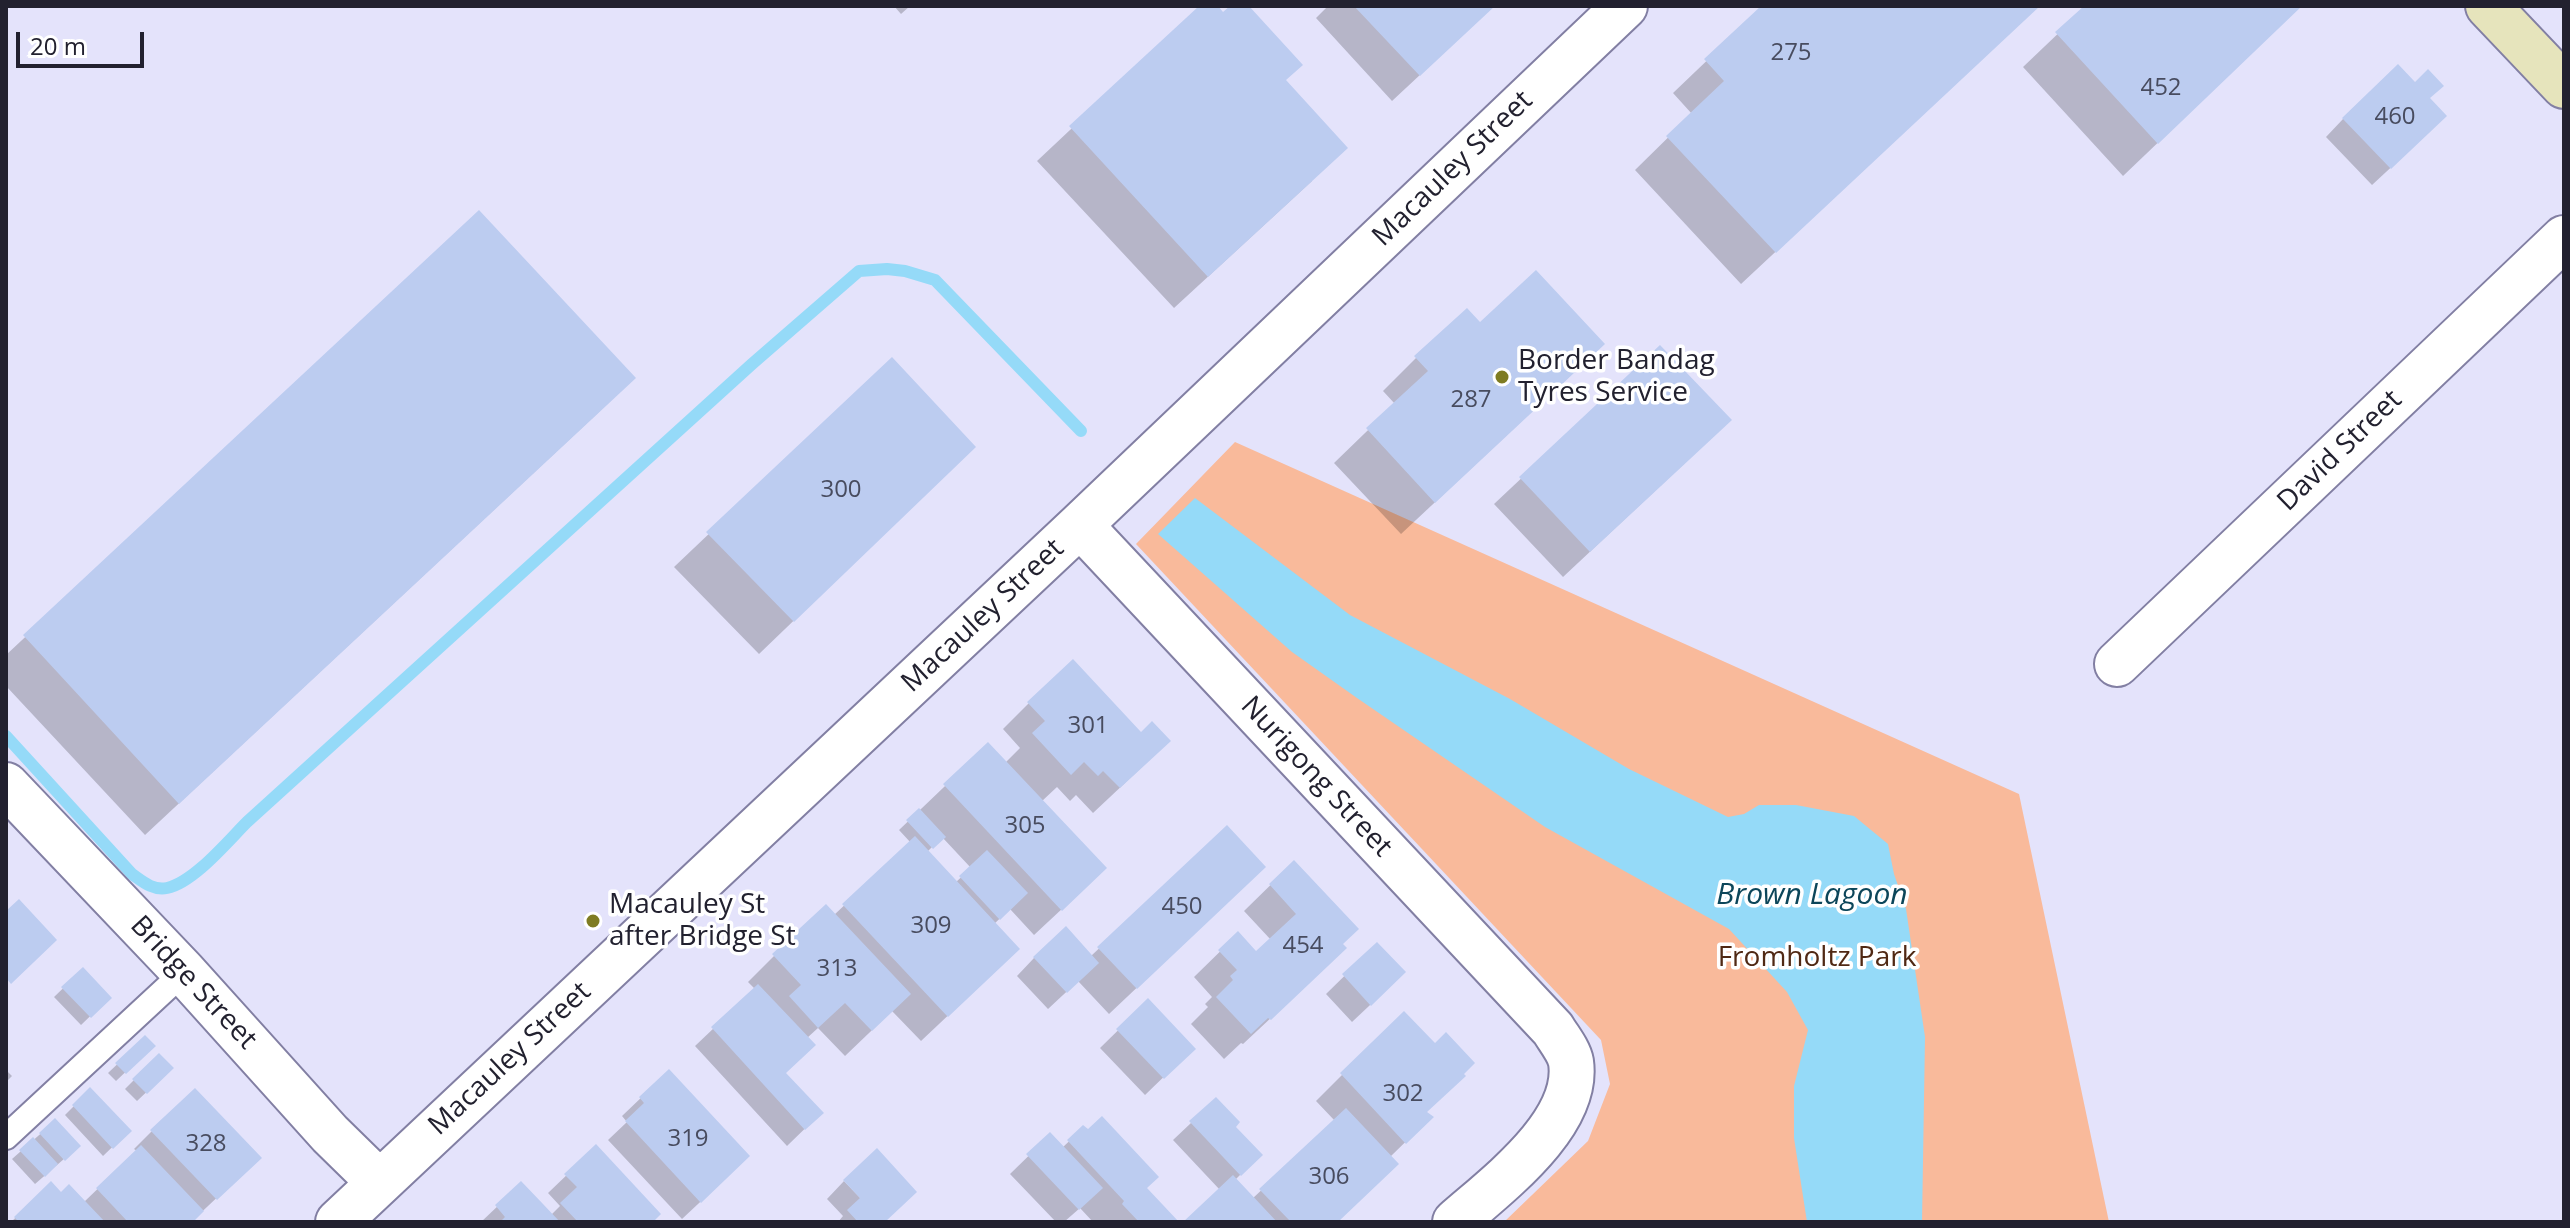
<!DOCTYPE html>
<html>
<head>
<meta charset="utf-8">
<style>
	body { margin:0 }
	#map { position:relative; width:2570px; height:1228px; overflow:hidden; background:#e4e3fb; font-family:"Open Sans",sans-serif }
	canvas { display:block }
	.frame { position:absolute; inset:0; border:8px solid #22212f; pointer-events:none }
	.scale { position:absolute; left:16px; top:32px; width:128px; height:36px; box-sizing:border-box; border:4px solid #22212f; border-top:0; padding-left:10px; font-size:24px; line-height:28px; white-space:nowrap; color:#22212f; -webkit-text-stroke:6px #fff; paint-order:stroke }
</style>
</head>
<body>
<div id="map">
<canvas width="2570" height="1228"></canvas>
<div class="frame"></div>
<div class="scale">20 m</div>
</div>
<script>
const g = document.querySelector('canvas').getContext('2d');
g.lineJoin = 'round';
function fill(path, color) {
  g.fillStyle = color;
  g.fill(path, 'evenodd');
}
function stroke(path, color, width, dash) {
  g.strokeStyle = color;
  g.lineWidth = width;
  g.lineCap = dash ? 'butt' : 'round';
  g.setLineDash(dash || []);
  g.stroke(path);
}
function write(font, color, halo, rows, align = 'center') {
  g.font = font + ' "Open Sans",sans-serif';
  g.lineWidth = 7;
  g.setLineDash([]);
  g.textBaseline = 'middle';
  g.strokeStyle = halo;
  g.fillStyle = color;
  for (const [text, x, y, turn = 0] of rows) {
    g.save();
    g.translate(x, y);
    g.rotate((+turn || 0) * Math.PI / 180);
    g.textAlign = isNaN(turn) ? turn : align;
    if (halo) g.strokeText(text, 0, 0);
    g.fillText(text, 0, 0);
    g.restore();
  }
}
const green = new Path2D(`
	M1235,442L2019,794L2109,1222H1504L1588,1141L1610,1084L1601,1040L1136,544Z`);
const water = new Path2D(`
	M1195,498L1350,615L1510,699L1629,769L1728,817L1744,814L1759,805H1796L1854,816L1888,844L1894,874L1906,909L1925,1037L1922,1222H1807L1794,1138V1086L1808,1030L1787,992L1729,929L1545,827L1357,698L1292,652L1158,534Z`);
const shadow = new Path2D(`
	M894,6H910L901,14Z
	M1202,6H1215L1223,15L1233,6H1246L1284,81L1312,181L1174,308L1037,161Z
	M1328,6H1494L1392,101L1316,18Z
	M1764,6H2039L1741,284L1635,170L1692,114L1673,93Z
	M2087,6H2301L2123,176L2023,67Z
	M2428,99L2427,134L2372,185L2326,137L2343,119Z
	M479,213L600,411L145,835L6,686V655Z
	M1480,325L1569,377L1401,534L1334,463L1395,404L1383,391L1416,358Z
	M1660,348L1703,446L1563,577L1494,504Z
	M892,360L940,480L759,654L674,567Z
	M1029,703L1142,767L1093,813L1076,795L1070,801L1057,787L1041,802L1078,894L1034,935L1010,909L994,924L991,975L921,1041L892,1011L845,1056L818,1028L807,1038L784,1073L821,1113L787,1146L695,1046L755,989L748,982L774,956L834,915L911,843L899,830L988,745L1005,763L1020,748L1003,729ZM942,837L971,868L955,883L927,852Z
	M1227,828L1237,893L1109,1014L1078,981L1048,1009L1017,976L1034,958L1091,956Z
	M1294,862L1340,945L1318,974L1243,1044L1241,1043L1224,1059L1191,1024L1208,1007L1205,1004L1212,997L1194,977L1238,934L1256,954L1271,940L1244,911Z
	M1377,944L1386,990L1352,1022L1326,994Z
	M82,970L109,998L81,1025L54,997Z
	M1148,1001L1175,1066L1145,1095L1100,1048Z
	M1404,1013L1425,1112L1431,1117L1390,1157L1337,1222H1186L1220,1190L1173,1140L1191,1123L1233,1127L1260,1155L1235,1180L1252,1199L1335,1121L1316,1101Z
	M145,1038L153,1046L116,1081L108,1073Z
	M159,1055L172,1068L137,1101L125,1089Z
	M6,1070L12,1076L6,1082Z
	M668,1072L730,1174L682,1219L608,1140L627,1122L622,1116Z
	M90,1090L129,1131L103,1156L65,1115Z
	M55,1121L79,1146L35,1184L12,1159Z
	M1083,1128L1144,1189L1176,1222H1093L1080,1208L1064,1222H1056L1010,1174L1050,1135L1062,1148Z
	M152,1131L241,1175L191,1222H11L51,1184L61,1195L84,1202L137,1151L134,1149Z
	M596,1147L650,1222H481L521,1184L551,1215L560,1206L548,1193Z
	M844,1181L883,1222H838L843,1216L827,1199Z`);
const stream = new Path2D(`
	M6,736L132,874C142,881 153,891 167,888C194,882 227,842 247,822L752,364L859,271L887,269L905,271L935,280L1081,431`);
const building = new Path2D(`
	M1199,6H1218L1223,12L1230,6H1249L1303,65L1286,80L1348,148L1208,277L1069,126Z
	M1354,6H1495L1420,76Z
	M1761,6H2040L1776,253L1666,136L1724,81L1704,59Z
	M2084,6H2302L2158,144L2055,32Z
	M2398,64L2415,82L2428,69L2444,86L2430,98L2447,116L2391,169L2342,118Z
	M479,210L636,378L179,804L23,635Z
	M1536,270L1605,344L1435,503L1366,428L1428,371L1414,356L1467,308L1480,322Z
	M1660,345L1732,420L1590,552L1519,477Z
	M892,357L976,447L794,622L706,532Z
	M1073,659L1141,732L1152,721L1171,741L1120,788L1103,771L1098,776L1084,762L1071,775L1032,733L1045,721L1027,702Z
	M988,742L1107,868L1062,911L943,784Z
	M919,808L946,837L933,849L906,820Z
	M1227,825L1266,867L1137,989L1097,947Z
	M915,836L1020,949L948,1017L842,904Z
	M987,850L1028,893L1000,920L959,876Z
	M1294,860L1359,929L1343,944L1347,948L1271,1020L1268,1018L1251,1034L1216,997L1233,980L1230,976L1237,970L1218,950L1238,931L1256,951L1296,914L1269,884Z
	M19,899L57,940L11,984L6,978V911Z
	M826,904L911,994L872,1031L845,1003L818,1028L789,996L801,985L772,954Z
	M1066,926L1099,963L1067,993L1033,957Z
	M1377,942L1406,972L1371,1006L1342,974Z
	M83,967L112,998L91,1018L61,987Z
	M758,984L816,1045L786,1073L824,1113L805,1130L711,1027Z
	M1148,998L1196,1049L1164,1079L1116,1029Z
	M1404,1011L1435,1043L1446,1032L1475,1063L1464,1074L1466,1076L1427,1112L1434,1117L1406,1144L1340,1073Z
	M145,1035L156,1046L126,1074L115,1063Z
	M159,1053L174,1068L147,1094L132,1079Z
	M669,1069L750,1156L701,1203L625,1121L644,1103L639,1097Z
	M90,1087L132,1131L113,1149L72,1105Z
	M195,1088L262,1158L217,1200L150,1130Z
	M1216,1097L1240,1122L1236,1127L1263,1155L1241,1176L1189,1121Z
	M1346,1108L1399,1164L1338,1222H1291L1259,1189Z
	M1102,1116L1159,1177L1147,1188L1179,1222H1139L1122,1204L1124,1201L1067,1140L1083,1125L1088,1129Z
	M55,1118L81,1146L65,1161L39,1133Z
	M1050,1132L1103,1188L1079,1210L1026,1154Z
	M33,1137L58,1164L45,1177L19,1150Z
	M596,1144L661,1214L653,1222H578L560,1203L577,1187L564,1174Z
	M141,1145L204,1211L193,1222H128L96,1188Z
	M877,1148L917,1192L885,1222H858L847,1210L860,1198L843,1180Z
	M1233,1175L1277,1222H1183Z
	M51,1181L61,1192L69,1184L105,1222H19L14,1217Z
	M521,1181L543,1204L560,1222H500L505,1217L495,1205Z`);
const lane = new Path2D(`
	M6,1137L184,972`);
const street = new Path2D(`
	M1080,525L1553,1029C1559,1039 1569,1051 1571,1062C1580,1124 1497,1185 1455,1222
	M2117,664L2564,238
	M6,785L184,972L330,1134L379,1182
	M338,1222L1080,525L1625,6`);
const secondary = new Path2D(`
	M2488,6L2564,86`);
const markers = [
	[1502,377,8,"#7e7b22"],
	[593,921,8,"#7e7b22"]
];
const numberNames = [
	["275",1791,53],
	["452",2161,88],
	["460",2395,117],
	["287",1471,400],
	["300",841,490],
	["301",1088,726],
	["305",1025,826],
	["450",1182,907],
	["309",931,926],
	["454",1303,946],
	["313",837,969],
	["302",1403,1094],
	["319",688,1139],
	["328",206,1144],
	["306",1329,1177]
];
const streetNames = [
	["Macauley Street",1453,169,-44],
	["David Street",2340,451,-44],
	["Macauley Street",983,616,-43],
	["Nurigong Street",1316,777,47],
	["Bridge Street",193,983,47],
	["Macauley Street",510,1059,-43]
];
const poiNames = [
	["Border Bandag",1518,361],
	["Tyres Service",1518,393],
	["Macauley St",609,905],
	["after Bridge St",609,937]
];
const parkNames = [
	["Fromholtz Park",1817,958]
];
const waterNames = [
	["Brown Lagoon",1812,895]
];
fill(green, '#f9ba9b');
fill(water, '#95daf8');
fill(shadow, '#0003');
stroke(stream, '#95daf8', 12);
fill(building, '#bcccf0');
stroke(lane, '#827fa3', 28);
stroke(street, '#827fa3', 48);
stroke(secondary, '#827fa3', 48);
stroke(lane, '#fff', 24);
stroke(street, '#fff', 44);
stroke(secondary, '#e6e4bc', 44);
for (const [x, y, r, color] of markers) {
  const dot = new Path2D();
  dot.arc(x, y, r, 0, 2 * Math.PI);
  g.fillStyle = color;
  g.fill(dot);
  stroke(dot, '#fff', 3);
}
write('24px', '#484c5f', null, numberNames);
write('28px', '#22212f', '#fff', streetNames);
write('28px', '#22212f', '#fff', poiNames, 'left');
write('28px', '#502914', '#fff', parkNames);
write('italic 30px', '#0c465a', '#fff', waterNames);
</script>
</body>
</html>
